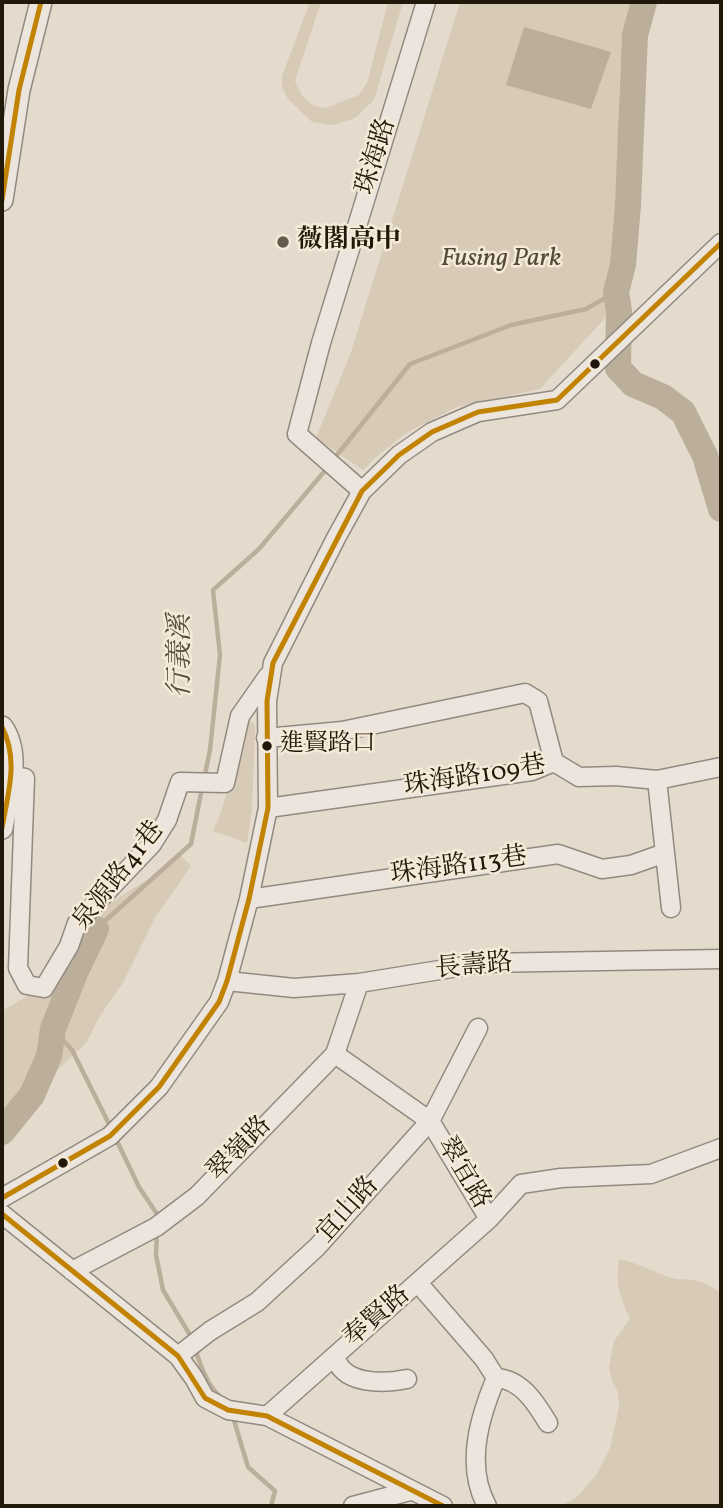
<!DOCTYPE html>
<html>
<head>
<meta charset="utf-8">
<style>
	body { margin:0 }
	#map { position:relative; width:723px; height:1508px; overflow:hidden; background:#e5dbcd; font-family:Vollkorn,serif }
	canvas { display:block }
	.frame { position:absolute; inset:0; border:4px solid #22180a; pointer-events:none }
</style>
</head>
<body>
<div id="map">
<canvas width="723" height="1508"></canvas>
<div class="frame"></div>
</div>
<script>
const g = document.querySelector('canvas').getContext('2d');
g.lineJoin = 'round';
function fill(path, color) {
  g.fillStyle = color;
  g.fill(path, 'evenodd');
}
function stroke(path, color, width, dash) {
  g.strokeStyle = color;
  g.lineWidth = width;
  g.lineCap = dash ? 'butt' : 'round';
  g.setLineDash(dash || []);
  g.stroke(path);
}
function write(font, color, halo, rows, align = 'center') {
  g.font = font + ' Vollkorn,"Noto Serif TC",serif';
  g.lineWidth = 5;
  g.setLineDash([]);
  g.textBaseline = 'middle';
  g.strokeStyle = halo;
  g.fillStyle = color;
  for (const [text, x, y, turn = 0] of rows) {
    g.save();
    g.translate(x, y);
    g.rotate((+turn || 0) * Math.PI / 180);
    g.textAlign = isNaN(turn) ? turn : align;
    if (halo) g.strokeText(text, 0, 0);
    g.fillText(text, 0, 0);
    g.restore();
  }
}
const green = new Path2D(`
	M310,2H321L295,81L303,97L314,106L326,108L359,95L367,83L388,2H403L374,100L355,118L333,125L312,122L288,99L282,87V76Z
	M460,2H632L620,68L616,221L617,305L540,389L457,407L408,432L378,455L363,470L316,438L351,352Z
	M248,720L254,723L255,728L252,810L247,843L213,831L221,812Z
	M179,854L191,866L155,918L124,981L100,1016L86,1043L25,1101L2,1142V1011L24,998L71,959L110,903L153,876Z
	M619,1259C638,1263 654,1272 672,1278C680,1280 687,1279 695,1280C704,1282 713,1288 721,1292V1506H561L578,1496L596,1475L610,1449L619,1407L618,1393L612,1380L609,1367L614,1341L630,1319C620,1296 615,1285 619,1259Z`);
const water = new Path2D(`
	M524,27L611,52L591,109L506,85Z`);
const stream = new Path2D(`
	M333,460L410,364L511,325L586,309L616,292
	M204,779L210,750L220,655L213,590L259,549L328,467
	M96,929L191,844L202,788
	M53,1029L72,1050L112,1130
	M115,1137L139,1187L157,1214V1220
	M157,1232L156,1255L163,1290L193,1340
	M195,1348C200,1365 208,1388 222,1398
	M233,1417L248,1467L275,1491L271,1506`);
const river = new Path2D(`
	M644,2L635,35L628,205L623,265L616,292L619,311L618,368L633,384L663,397L683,412L705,456L721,509
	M2,1132L32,1095L49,1056L53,1029L75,973L96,929`);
const minor = new Path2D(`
	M362,491L297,434L321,343L426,2
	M266,738L342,731L525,693L538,701L554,762
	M11,776L25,778L18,968L27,985L44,988L69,946L77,923L152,844L167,820L180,782L225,783L240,716L268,676
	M657,780L671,908
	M268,808L532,771L554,762L579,777L616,776L657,780L721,767
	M249,899L558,854L602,869L631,865L665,853
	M227,981L294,988L359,983L483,963L721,959
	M335,1054L430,1121L489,1219
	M2,1198L110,1136L159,1087L219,1002L227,981L249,899L268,808L267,701L273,663L336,538L362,491L399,455L432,432L478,412L557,400L721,243
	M2,1214L178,1356L194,1378L205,1398L228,1410L267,1416L443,1506
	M72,1271L156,1227L197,1196L335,1054L359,983
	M418,1283L484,1359L496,1378C479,1418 465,1466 487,1506
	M178,1356L210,1331L257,1302L317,1247L430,1121L478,1028
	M335,1356C342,1385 383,1384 407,1379
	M496,1378C521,1379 536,1403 548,1423
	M267,1416L489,1219L521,1184L561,1178L651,1174L721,1148
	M353,1506L410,1491`);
const tertiary = new Path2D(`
	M2,200L19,90L41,2
	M2,727C22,756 7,795 2,828`);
const bus1 = new Path2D(`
	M2,200L19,90L41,2
	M2,727C19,760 8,793 2,828
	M2,1198L110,1136L159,1087L219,1002L227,981L249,899L268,808L267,701L273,663L362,491L399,455L432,432L478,412L557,400L721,243
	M2,1214L178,1356L205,1398L228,1410L267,1416L443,1506`);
const markers = [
	[283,242,7,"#665c4e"],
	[595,364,6,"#22180a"],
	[267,746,6,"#22180a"],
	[63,1163,6,"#22180a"]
];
const busNames = [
	["進賢路口",280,746]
];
const streetNames = [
	["珠海路",378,157,-73],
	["珠海路109巷",475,778,-9],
	["珠海路113巷",459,868,-8],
	["泉源路41巷",120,877,-52],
	["長壽路",474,968,-5],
	["翠嶺路",241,1150,-46],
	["翠宜路",462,1174,59],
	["宜山路",349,1211,-48],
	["奉賢路",378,1318,-41]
];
const poiNames = [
	["薇閣高中",297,242]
];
const parkNames = [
	["Fusing Park",501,260]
];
const waterNames = [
	["行義溪",183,656,-90]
];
fill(green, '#d7cab6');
fill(water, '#bbae9a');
stroke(stream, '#bbae9a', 4.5);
stroke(river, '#bbae9a', 26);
stroke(minor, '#918a80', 21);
stroke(tertiary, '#918a80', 24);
stroke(minor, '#ebe5de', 18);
stroke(tertiary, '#ebe5de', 21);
stroke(bus1, '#c28202', 5);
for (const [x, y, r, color] of markers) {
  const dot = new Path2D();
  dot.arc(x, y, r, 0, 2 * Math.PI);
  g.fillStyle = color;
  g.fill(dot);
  stroke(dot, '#f5e9d8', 2.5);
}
write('24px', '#22180a', '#f5e9d8', busNames, 'left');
write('26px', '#22180a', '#f5e9d8', streetNames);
write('bold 26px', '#22180a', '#f5e9d8', poiNames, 'left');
write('italic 26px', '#554938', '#f5e9d8', parkNames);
write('italic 28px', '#584c3b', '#f5e9d8', waterNames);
</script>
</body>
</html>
